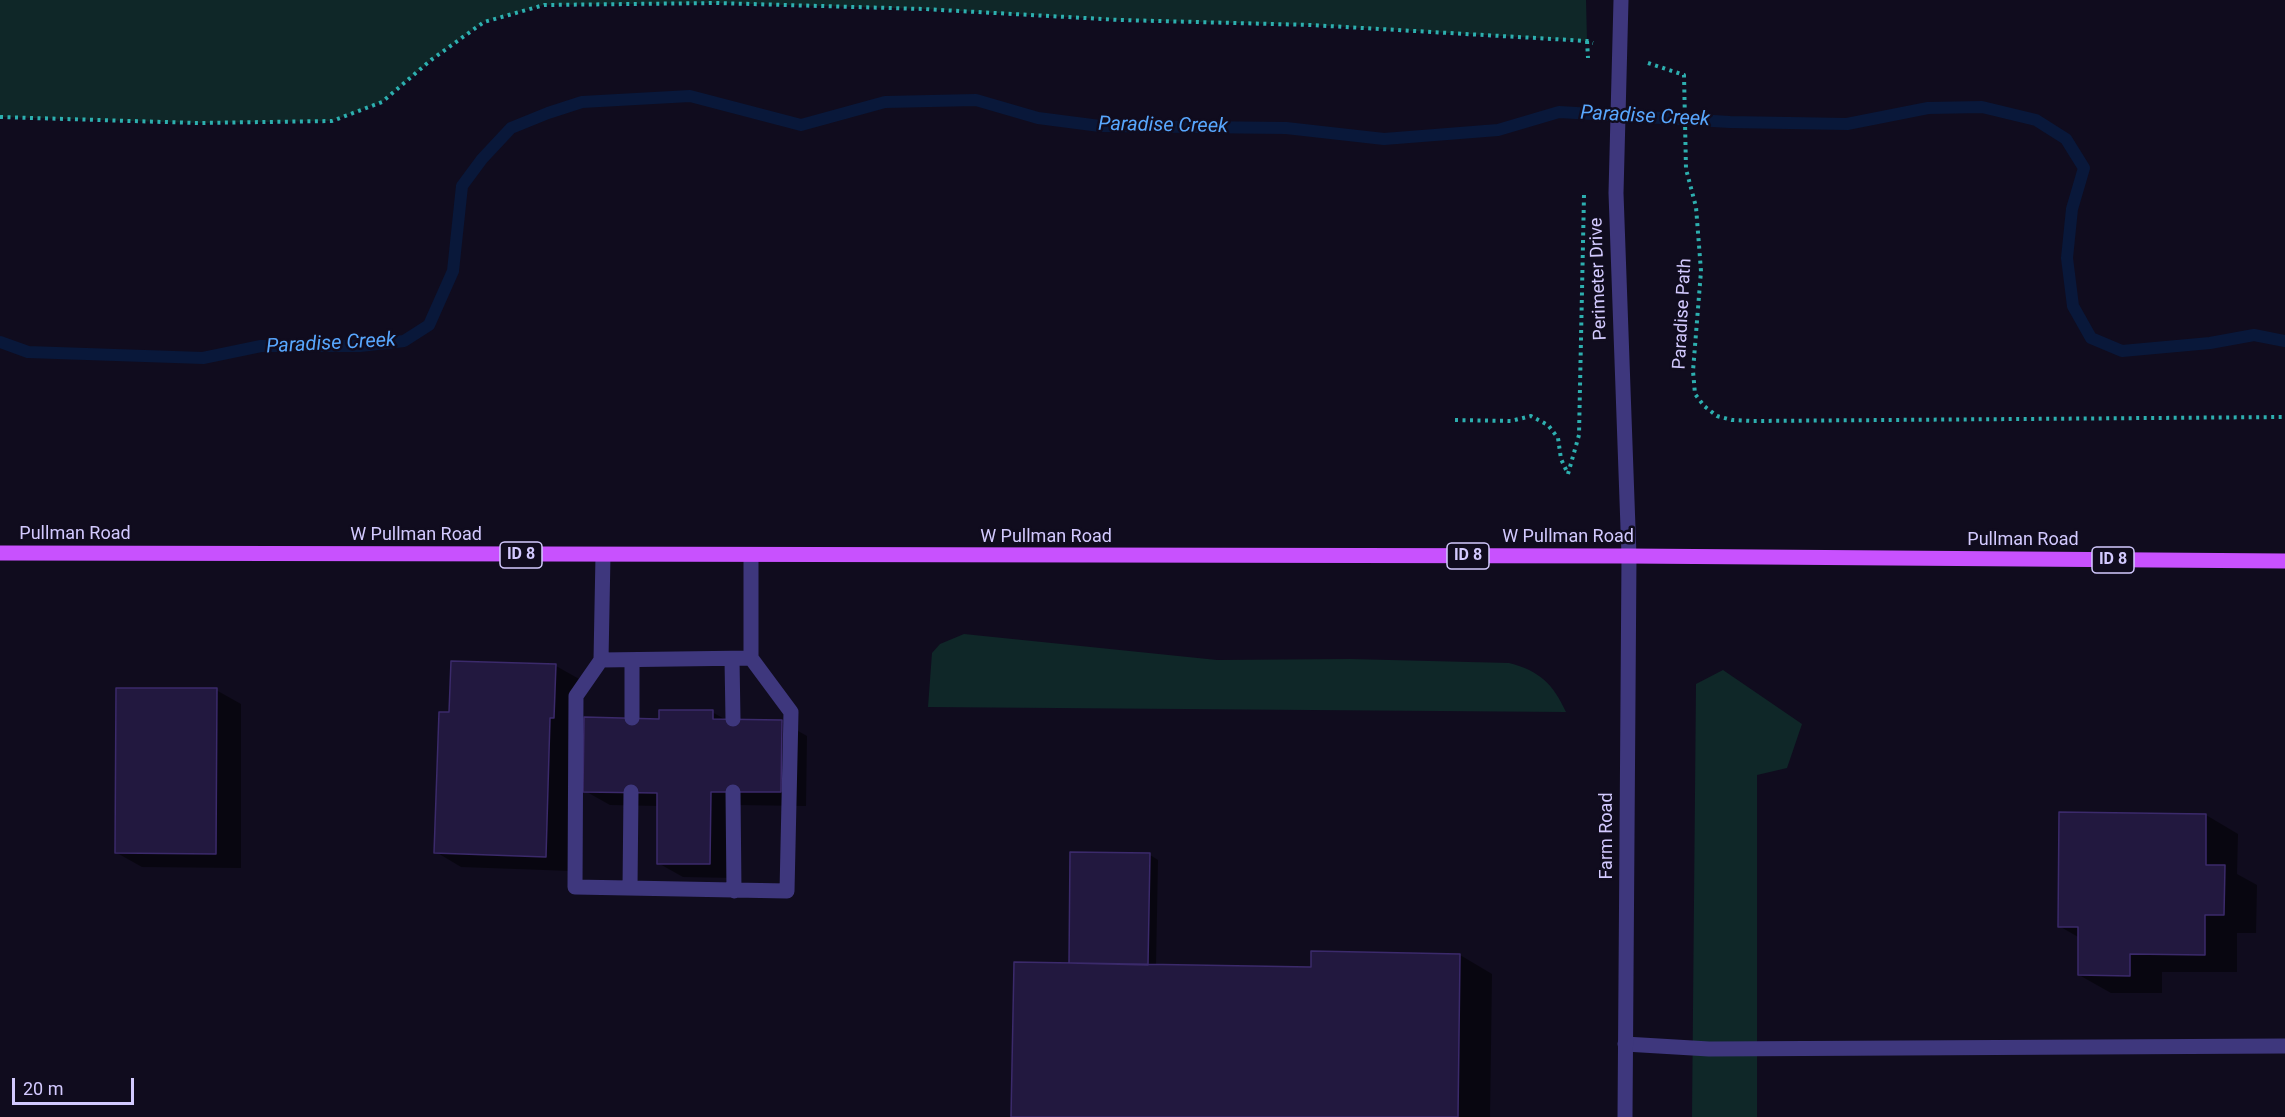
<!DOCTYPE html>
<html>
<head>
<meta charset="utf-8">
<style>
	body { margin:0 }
	#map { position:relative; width:2285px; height:1117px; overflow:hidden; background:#100c1e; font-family:Roboto,sans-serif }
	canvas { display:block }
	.scale { position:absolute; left:12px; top:1078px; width:122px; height:27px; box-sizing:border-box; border:3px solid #d3caff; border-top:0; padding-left:8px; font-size:18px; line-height:21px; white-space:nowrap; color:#d3caff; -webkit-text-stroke:4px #100c1e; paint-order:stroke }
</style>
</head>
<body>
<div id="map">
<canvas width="2285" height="1117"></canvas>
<div class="scale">20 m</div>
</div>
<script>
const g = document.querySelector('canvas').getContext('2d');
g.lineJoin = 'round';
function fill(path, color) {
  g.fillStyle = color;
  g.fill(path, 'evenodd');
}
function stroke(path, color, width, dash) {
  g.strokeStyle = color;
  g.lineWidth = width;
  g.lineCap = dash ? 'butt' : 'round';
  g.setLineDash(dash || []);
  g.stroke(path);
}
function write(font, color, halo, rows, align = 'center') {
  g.font = font + ' Roboto,sans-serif';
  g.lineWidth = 5;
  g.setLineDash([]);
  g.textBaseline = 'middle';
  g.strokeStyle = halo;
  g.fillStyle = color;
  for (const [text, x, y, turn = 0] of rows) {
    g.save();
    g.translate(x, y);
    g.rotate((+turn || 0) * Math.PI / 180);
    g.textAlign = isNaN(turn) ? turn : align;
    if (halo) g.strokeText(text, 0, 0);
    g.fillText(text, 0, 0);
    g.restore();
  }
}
const green = new Path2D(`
	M0,0H1586L1587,41L1311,25L1120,20L924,9L716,3L544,5L484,22L431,60L382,102L332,121L197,123L0,117Z
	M964,634L1217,660L1350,659L1509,663C1540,671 1553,684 1566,712L928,707L932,653L940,644Z
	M1723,670L1802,724L1787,768L1757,775V1117H1692L1696,684Z`);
const shadow = new Path2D(`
	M556,666L581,680L571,871L461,867L436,852L450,714Z
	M216,690L241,704V868L142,867L117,853Z
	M712,712L728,721L782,722L807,736L806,806L736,805L735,878L683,877L658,863L659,806L610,805L585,791L660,720Z
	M2206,815L2238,834L2237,874L2257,885L2256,933H2237V972H2162V993H2111L2079,975L2080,938L2059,926Z
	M1150,855L1158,860L1156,966L1312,969L1313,953L1460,955L1492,974L1490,1117H1013L1072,965Z`);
const stream = new Path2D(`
	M0,342L28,352L203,358L261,346H360L404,341L429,325L453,271L462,186L482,159L511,128L548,113L582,102L690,96L801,125L885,102L976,100L1038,118L1100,126L1286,128L1384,139L1498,130L1559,112L1730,122L1847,124L1928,108L1982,107L2036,120L2066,139L2084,168L2072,209L2067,258L2073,306L2091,338L2122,351L2210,343L2254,335L2285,341`);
const building = new Path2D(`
	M451,661L556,664L554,718H550L546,857L434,853L439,712H449Z
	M116,688H217L216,854L115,853Z
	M659,710H713V719L782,720L781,792H711L710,864H657V793L583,792L584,717L659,719Z
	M2059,812L2206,814V865H2225L2224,915H2205V955L2130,954V976L2078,975V927H2058Z
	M1070,852L1150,853L1148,965L1069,963Z
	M1311,951L1460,954L1458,1117H1011L1014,962L1311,967Z`);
const path = new Path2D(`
	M1587,41L1588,58
	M1648,63L1684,75L1686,169L1696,207L1701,271L1693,371L1695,394L1704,406L1717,416L1732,420L1753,421L2285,417
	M0,117L197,123L332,121L382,102L431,60L484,22L544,5L716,3L924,9L1120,20L1311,25L1587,41L1593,43
	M1455,420L1511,421L1531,416L1548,425L1558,438L1561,459L1568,474
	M1568,474L1579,435L1584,195`);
const lane = new Path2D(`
	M603,555L601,660L751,658V556
	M732,659L733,719
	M601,660L576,696L575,887L787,891L791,712L751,658
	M632,718V660
	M733,792L734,891
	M630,888L631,792
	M1625,1044L1709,1049L2285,1046`);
const street = new Path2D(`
	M1621,0L1616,193L1629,556L1625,1117`);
const primary = new Path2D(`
	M0,553L1629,556L2285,561`);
const shields = [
	[521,555,42],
	[1468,556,42],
	[2113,560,42]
];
const shieldNames = [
	["ID 8",521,555],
	["ID 8",1468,556],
	["ID 8",2113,560]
];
const streetNames = [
	["Perimeter Drive",1599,279,-92],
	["Paradise Path",1683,314,-87],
	["Pullman Road",75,534],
	["W Pullman Road",416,535],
	["W Pullman Road",1046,537],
	["W Pullman Road",1568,537],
	["Pullman Road",2023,540],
	["Farm Road",1607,836,-90]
];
const waterNames = [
	["Paradise Creek",1645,117,3],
	["Paradise Creek",1163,126,1],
	["Paradise Creek",331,344,-3]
];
fill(green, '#0f2728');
fill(shadow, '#0007');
stroke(stream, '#09183a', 12);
fill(building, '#22183f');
stroke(building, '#3b2a6b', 1.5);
stroke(path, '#2dafaf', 4, [3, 4.5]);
stroke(lane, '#3e377d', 15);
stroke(street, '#3e377d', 15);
stroke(primary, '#c851fe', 15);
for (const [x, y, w] of shields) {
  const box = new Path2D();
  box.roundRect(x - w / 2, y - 13, w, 26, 4.5);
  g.fillStyle = '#100c1e';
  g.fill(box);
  stroke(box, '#d3caff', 1.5);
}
write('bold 16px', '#d3caff', null, shieldNames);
write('18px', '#d3caff', '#100c1e', streetNames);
write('italic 20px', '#58a7fe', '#100c1e', waterNames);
</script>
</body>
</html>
